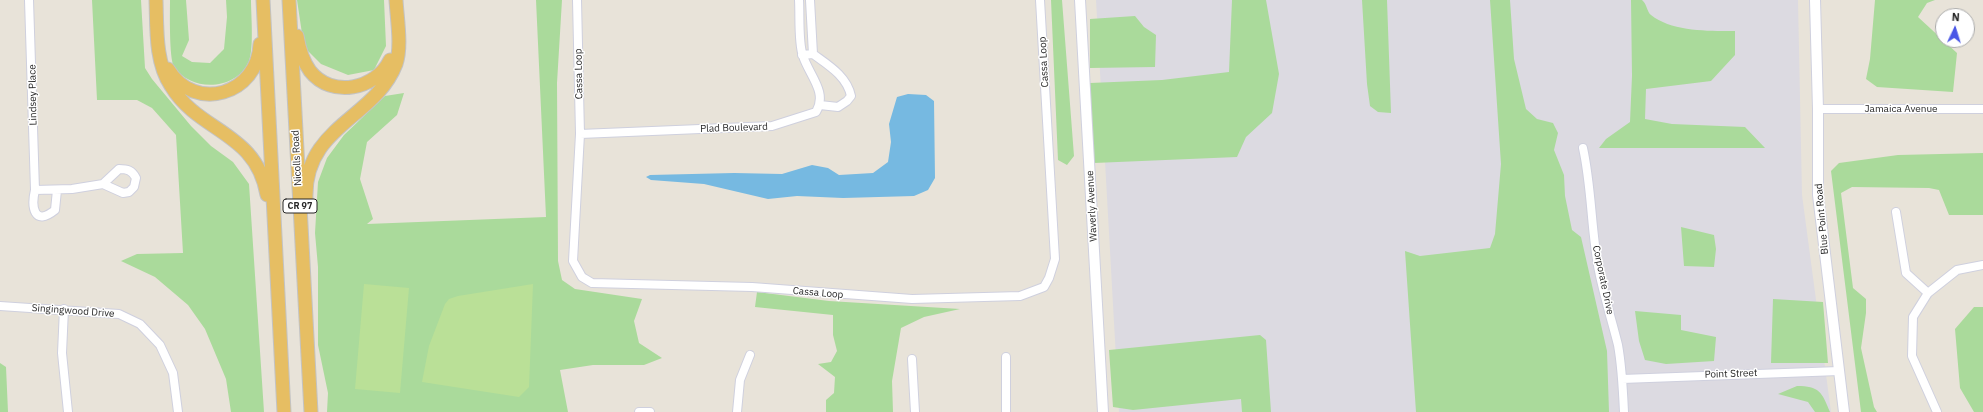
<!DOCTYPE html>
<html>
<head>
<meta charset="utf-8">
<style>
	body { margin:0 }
	#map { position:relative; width:1983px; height:412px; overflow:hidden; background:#e8e3d9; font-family:"IBM Plex Sans",sans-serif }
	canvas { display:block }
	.north { position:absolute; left:1935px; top:8px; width:40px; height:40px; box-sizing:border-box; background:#fff; border:1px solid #a9a9a9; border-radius:50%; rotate:4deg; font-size:11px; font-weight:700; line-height:16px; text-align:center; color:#272727 }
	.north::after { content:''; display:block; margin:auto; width:14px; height:18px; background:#4956e6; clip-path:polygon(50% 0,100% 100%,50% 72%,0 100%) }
</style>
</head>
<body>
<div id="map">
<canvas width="1983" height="412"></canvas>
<div class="north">N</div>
</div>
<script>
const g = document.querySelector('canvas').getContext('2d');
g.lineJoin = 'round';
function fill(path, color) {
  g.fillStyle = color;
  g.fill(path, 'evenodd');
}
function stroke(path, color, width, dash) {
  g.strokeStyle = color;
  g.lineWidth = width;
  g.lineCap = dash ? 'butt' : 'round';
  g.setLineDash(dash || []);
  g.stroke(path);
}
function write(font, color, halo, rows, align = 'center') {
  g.font = font + ' "IBM Plex Sans",sans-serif';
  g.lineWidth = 3;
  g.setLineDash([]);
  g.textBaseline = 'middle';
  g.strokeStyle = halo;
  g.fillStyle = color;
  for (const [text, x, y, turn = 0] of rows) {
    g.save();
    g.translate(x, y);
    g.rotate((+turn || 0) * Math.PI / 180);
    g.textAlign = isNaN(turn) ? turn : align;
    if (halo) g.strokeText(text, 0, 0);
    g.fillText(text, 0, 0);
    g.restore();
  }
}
const industrial = new Path2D(`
	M1096,0H1798L1802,195L1831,412H1119Z`);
const green = new Path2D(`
	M92,0H141L145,68L152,79L191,126L211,146L233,162L249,184L264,412H231L226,379L205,329L188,305L155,277L121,261L137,254L183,253L176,135L152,108L137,100H97Z
	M170,0H186L189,40L182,56L192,62L210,63L224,49L227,17L226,0H251C251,15 254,48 249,61C237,90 192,93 174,67C169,58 170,12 170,0Z
	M297,0H384L386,46L374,70L348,75L321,64L304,47Z
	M536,0H562L557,83L558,261L562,280L575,289L642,299L634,321L639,343L662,358L644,365H593L560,370L568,412H327L328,393L318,345V267L315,233L318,182L327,158L344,135L385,96L404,93L397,115L367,142L360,179L373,219L367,224L546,217Z
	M1051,0H1062L1074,156L1067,165L1058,160Z
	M1232,0H1266L1279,74L1272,113L1246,137L1237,157L1094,163L1090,83L1162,80L1229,72Z
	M1362,0H1387L1391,113L1378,112L1370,106L1367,84Z
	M1490,0H1510L1514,59L1526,109L1537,119L1553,123L1558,133L1554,150L1564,175L1565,196L1572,230L1581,237L1607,351L1609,412H1416L1405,251L1420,256L1490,248L1495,234L1501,164Z
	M1631,0H1642C1647,4 1647,12 1651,15C1672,32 1710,31 1735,31V55L1711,81L1646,89L1645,119L1672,124L1745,127L1765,148H1599L1606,139L1630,122L1632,76Z
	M1875,0H1935L1927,3L1918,17L1957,53L1953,92L1877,87L1866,79L1870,59Z
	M1135,16L1144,27L1156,35L1155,67L1090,68V19Z
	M1983,153V215H1949L1939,190L1929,188L1852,187L1841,193L1853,288L1866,299V313L1861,348L1874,407L1877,412H1861L1831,171L1839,163L1898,155Z
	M1681,227L1714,235L1716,249L1714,267L1684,266Z
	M757,292L829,301L960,309L924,317L901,328L892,381L893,412H826V400L834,393L835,377L818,364L831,362L837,351L833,335V315L755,307Z
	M1773,299L1823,302L1828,363H1771Z
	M1974,307H1983V412H1974L1960,388L1955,329Z
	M1635,311L1681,315V330L1716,337L1714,361L1666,364L1645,360L1639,341Z
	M1260,335L1266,340L1271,412H1242L1241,399L1133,410L1113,407L1109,350Z
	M0,363L6,367L8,412H0Z
	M1797,386C1819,386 1822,392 1830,412H1815L1808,402L1778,394Z`);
const pitch = new Path2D(`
	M364,284L409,288L400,393L355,389Z
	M533,284L529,387L519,397L422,382L429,346L445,304L449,299L458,296Z`);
const water = new Path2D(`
	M908,94L926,95L934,101L935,178L928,190L914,196L843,198L797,196L768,199L704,184L651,180L646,177L650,175L734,173L782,174L812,165L828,168L839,175L873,173L888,162L891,142L889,124L897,97Z`);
const minor = new Path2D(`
	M29,0L35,190C31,207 34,227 55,210L57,190
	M577,0L580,134L573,261L582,277L592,283L752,287L912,299L1020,296L1044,287L1049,278L1055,259L1040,0
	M810,0L813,54
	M802,55L813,54C828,65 847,76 851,96L847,101L838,107L820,105
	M1818,109H1983
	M580,134L772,126L816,112C828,92 809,75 803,56C798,43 800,15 799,0
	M1583,148C1592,189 1591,231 1599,271C1604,296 1612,321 1618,345C1622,367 1623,390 1624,412
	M35,190L72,189L103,184L123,193L129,192L134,187L136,178C132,170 127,169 119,169L103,184
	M1896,212L1906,273L1928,293
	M0,306L119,314L140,324L160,345L173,373L178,412
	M64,309L62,353L68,412
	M1006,357V412
	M912,359L915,412
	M1622,379L1839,371
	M639,412H650
	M737,412L740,380L750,355
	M1937,412L1912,356L1913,317L1928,293L1957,270L1983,265`);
const tertiary = new Path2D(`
	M1080,0L1103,412
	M1815,0L1818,109V195L1844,412`);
const trunk = new Path2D(`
	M156,0C157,28 155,62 171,86C199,133 256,131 267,195
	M263,0L284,412
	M289,0L311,412
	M297,36C299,48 302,60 310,71C332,99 376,89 390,60
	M168,69C195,114 258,94 260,44
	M306,198C304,126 375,119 396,64C402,47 397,18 396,0`);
const shields = [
	[300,206,34]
];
const shieldNames = [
	["CR 97",300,206]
];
const streetNames = [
	["Cassa Loop",1044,62,-93],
	["Cassa Loop",579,74,-91],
	["Lindsey Place",33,95,-91],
	["Jamaica Avenue",1901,109],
	["Plad Boulevard",734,128,-2],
	["Nicolls Road",297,158,-93],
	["Waverly Avenue",1092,206,-93],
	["Blue Point Road",1822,219,-95],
	["Corporate Drive",1603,280,78],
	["Cassa Loop",818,293,5],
	["Singingwood Drive",73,311,4],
	["Point Street",1731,374,-2]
];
fill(industrial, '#dcdae1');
fill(green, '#aada9b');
fill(pitch, '#bae097');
fill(water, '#76b9e1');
stroke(minor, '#cfd0de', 10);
stroke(tertiary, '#cfd0de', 12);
stroke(trunk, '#c3c3c3', 15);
stroke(minor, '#fff', 8);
stroke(tertiary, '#fff', 10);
stroke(trunk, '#e6be63', 13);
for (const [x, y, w] of shields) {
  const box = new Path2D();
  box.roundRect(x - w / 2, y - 7, w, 14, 3);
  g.fillStyle = '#fff';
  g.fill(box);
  stroke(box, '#272727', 1);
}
write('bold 9px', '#272727', null, shieldNames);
write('10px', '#272727', '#fff', streetNames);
</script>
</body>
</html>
